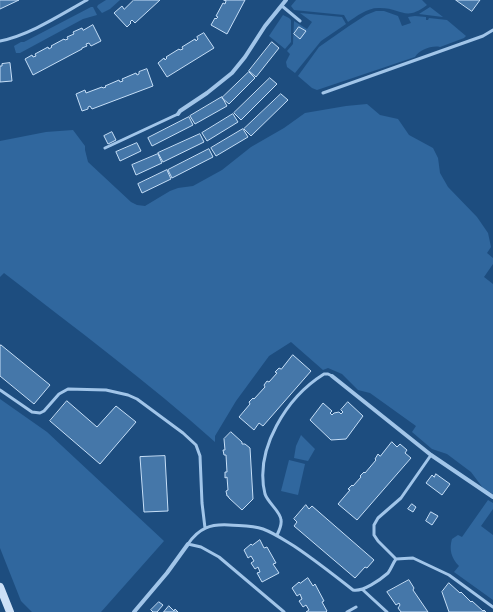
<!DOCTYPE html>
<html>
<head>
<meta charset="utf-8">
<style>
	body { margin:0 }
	canvas { display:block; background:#1d4d7f }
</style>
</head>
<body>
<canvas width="493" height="612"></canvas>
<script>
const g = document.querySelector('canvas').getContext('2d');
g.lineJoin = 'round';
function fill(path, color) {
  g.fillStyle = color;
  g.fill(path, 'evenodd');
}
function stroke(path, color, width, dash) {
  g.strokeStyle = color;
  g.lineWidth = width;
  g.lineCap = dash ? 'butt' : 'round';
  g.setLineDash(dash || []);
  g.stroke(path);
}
const green = new Path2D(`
	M106,0H120L110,9L102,13L97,7L98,5Z
	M296,0H422L427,5C405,22 402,8 380,8C368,7 357,16 348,22L344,15L294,10L291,6Z
	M91,7H93L97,15L83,19L20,53H16L14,46L21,42H24Z
	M430,7L443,17L419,14Z
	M376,11H384L398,16L402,26L411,23L408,17L415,16L426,17V20H428L429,18L447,20L466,36L464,38L440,47C432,45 419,50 415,57L317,90L312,88L298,76L319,47L349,26L366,15Z
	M300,13L342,17L346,24L321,41L295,73L287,67L286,62L290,54L287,51L293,44L294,21L307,29L312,22Z
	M283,15L289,18L291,20V42L285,49L269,36Z
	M367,104L380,115L398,119L409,135L433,148L438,158L440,173L448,187L477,217L488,233L491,247L487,253L493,258V264L484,277L493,284V494L483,488L471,472L447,454L432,449L412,432L416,426L370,393L358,390L342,374L328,368L323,370L291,342L269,356L236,401L215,436V442C148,382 75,328 4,273L0,277V141L46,132L73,130L85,146V150L88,162L131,202L137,205L145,206L170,191L178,188L193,186L222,170L251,147L284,128L305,113L346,106Z
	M0,399L47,432L164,541L101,612H32L21,601L0,548Z
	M301,435L315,449L308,461L294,458L296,446Z
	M289,460L305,464L298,495L281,491Z
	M488,500L493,503V509L481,526L493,535V600L454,572L459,566C451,558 449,549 452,539L458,535L462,537Z`);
const building = new Path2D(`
	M0,0H19L0,9Z
	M134,0H160L135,23L132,20L130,22L131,23L127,27L114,13L122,6L124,9Z
	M224,0H245L227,34L211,25L215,18L216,19L218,17L216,16L223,3L225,4L226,1Z
	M456,0H480L472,11Z
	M93,25L101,41L91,46L89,43L86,44L87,46L82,48V49L33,75L25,59L32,55L33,57L36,56L35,54L48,47L49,49L52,47L51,46L64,39L65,40L68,39L67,37L74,34L73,32L82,28L83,30Z
	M299,27L306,31L300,39L294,34Z
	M204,33L214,48L167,77L158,63L164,58L165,60L167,58L166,57L179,49L180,50L183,49L182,47L195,39L196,41L198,39L197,37Z
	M272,42L279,48L256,77L249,71Z
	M10,63L12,81L0,82V66H2V64Z
	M147,69L153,86L92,109L90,106L88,107V109L82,111L76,94L85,90L86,93L102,87L103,88L106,87L105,86L119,80L120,82L123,81L122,79L136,73L137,75L139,74V72Z
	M249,72L255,78L229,104L222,98Z
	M270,78L277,84L241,120L234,113Z
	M281,94L288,100L251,136L244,129Z
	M222,97L227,106L195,124L190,116Z
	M233,114L238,122L207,141L202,133Z
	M189,117L193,125L152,146L148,138Z
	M243,129L248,137L216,156L211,148Z
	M112,132L116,140L108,144L104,136Z
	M200,134L204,142L163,162L158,153Z
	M137,143L141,151L120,161L116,152Z
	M209,149L213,157L172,178L168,170Z
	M158,154L162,163L136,175L132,165Z
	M167,170L171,179L142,193L138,184Z
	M1,345L50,385L34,404L0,376V347Z
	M293,355L311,371L263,426L259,423L254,430L239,417L250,404L249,402L253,398L254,399L265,387L264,385L267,381L269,382L277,373L275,372L279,368L281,369Z
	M67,401L97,427L116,406L136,422L100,464L50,421Z
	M348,402L363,416L346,439L331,440L310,420L323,403L332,411L330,413L332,415L334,413L339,412L341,414L343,412L341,410Z
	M231,432L242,442V444H245L250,448L253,499L242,510L229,498L228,496H227L226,491L228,490L227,477L225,478V472H227L226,455H224L223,450H225L224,439Z
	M392,442L397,447L400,444L407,450L405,453L411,458L357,520L338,504L350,490L348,489L352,485L353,486L361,477L360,476L364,472L365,473L376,460L375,459L378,454L380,456Z
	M165,456L168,511L144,512L140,457Z
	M436,474L450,484L442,495L426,483L432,475L434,477Z
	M412,504L416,507L413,512L408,509Z
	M306,505L309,509L312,506L374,560L367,568L365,567L355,578L294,526L297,522L294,519Z
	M431,512L438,516L432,525L426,521Z
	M260,540L264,548L267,547L276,563L273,564L279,573L262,582L257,573L260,572L258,567L255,569L251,563L254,561L251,556L248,558L244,550L251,544L252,545Z
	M308,578L313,586L315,584L324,601L322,602L327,611L326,612H306L309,610L306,605L303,607L299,601L302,599L300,594L297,596L292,588L299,582L300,583Z
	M409,580L414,588L413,590L428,612H401L398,608L400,605L399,603L396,605L387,592Z
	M449,583L460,593L461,592L471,602L472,601L483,611L484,610L486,612H449L442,592Z
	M159,602L163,605L157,612H153L151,610Z
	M169,606L174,611L175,609L178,612H164Z`);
const lane = new Path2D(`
	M282,6L300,21
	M0,41C30,35 60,15 87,0
	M323,93L483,36L493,30
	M105,148L178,114
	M0,390L32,412L40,413L44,411L59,394L68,389L106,390L128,395L137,399L183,433L196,445L200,456L202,503L205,528
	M277,535C279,531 282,525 281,520C281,512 268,503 265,494C254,449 287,397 324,374H328L332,376
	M396,559L378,541L374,535V525L378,518L401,498L431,455
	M363,590L387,612
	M284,612L219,557L201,547L188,544C199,528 210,524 229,525C240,526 252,525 263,529C274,533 284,540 294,546C315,560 334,575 353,590C363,592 380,580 388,573C391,569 393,563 396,559L413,558L449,575L493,607
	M347,612L356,607`);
const street = new Path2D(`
	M178,114L180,111L207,93L232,73L245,57L265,26L286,0
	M332,376L431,455L493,497
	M134,612L167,573L188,544`);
const secondary = new Path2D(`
	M0,587L10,612`);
fill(green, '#30679e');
fill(building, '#4577a9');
stroke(building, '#c5def7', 1);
stroke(lane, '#a1c5e9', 3);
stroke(street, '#a1c5e9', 4);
stroke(secondary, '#cce0f7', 8);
</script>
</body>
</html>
